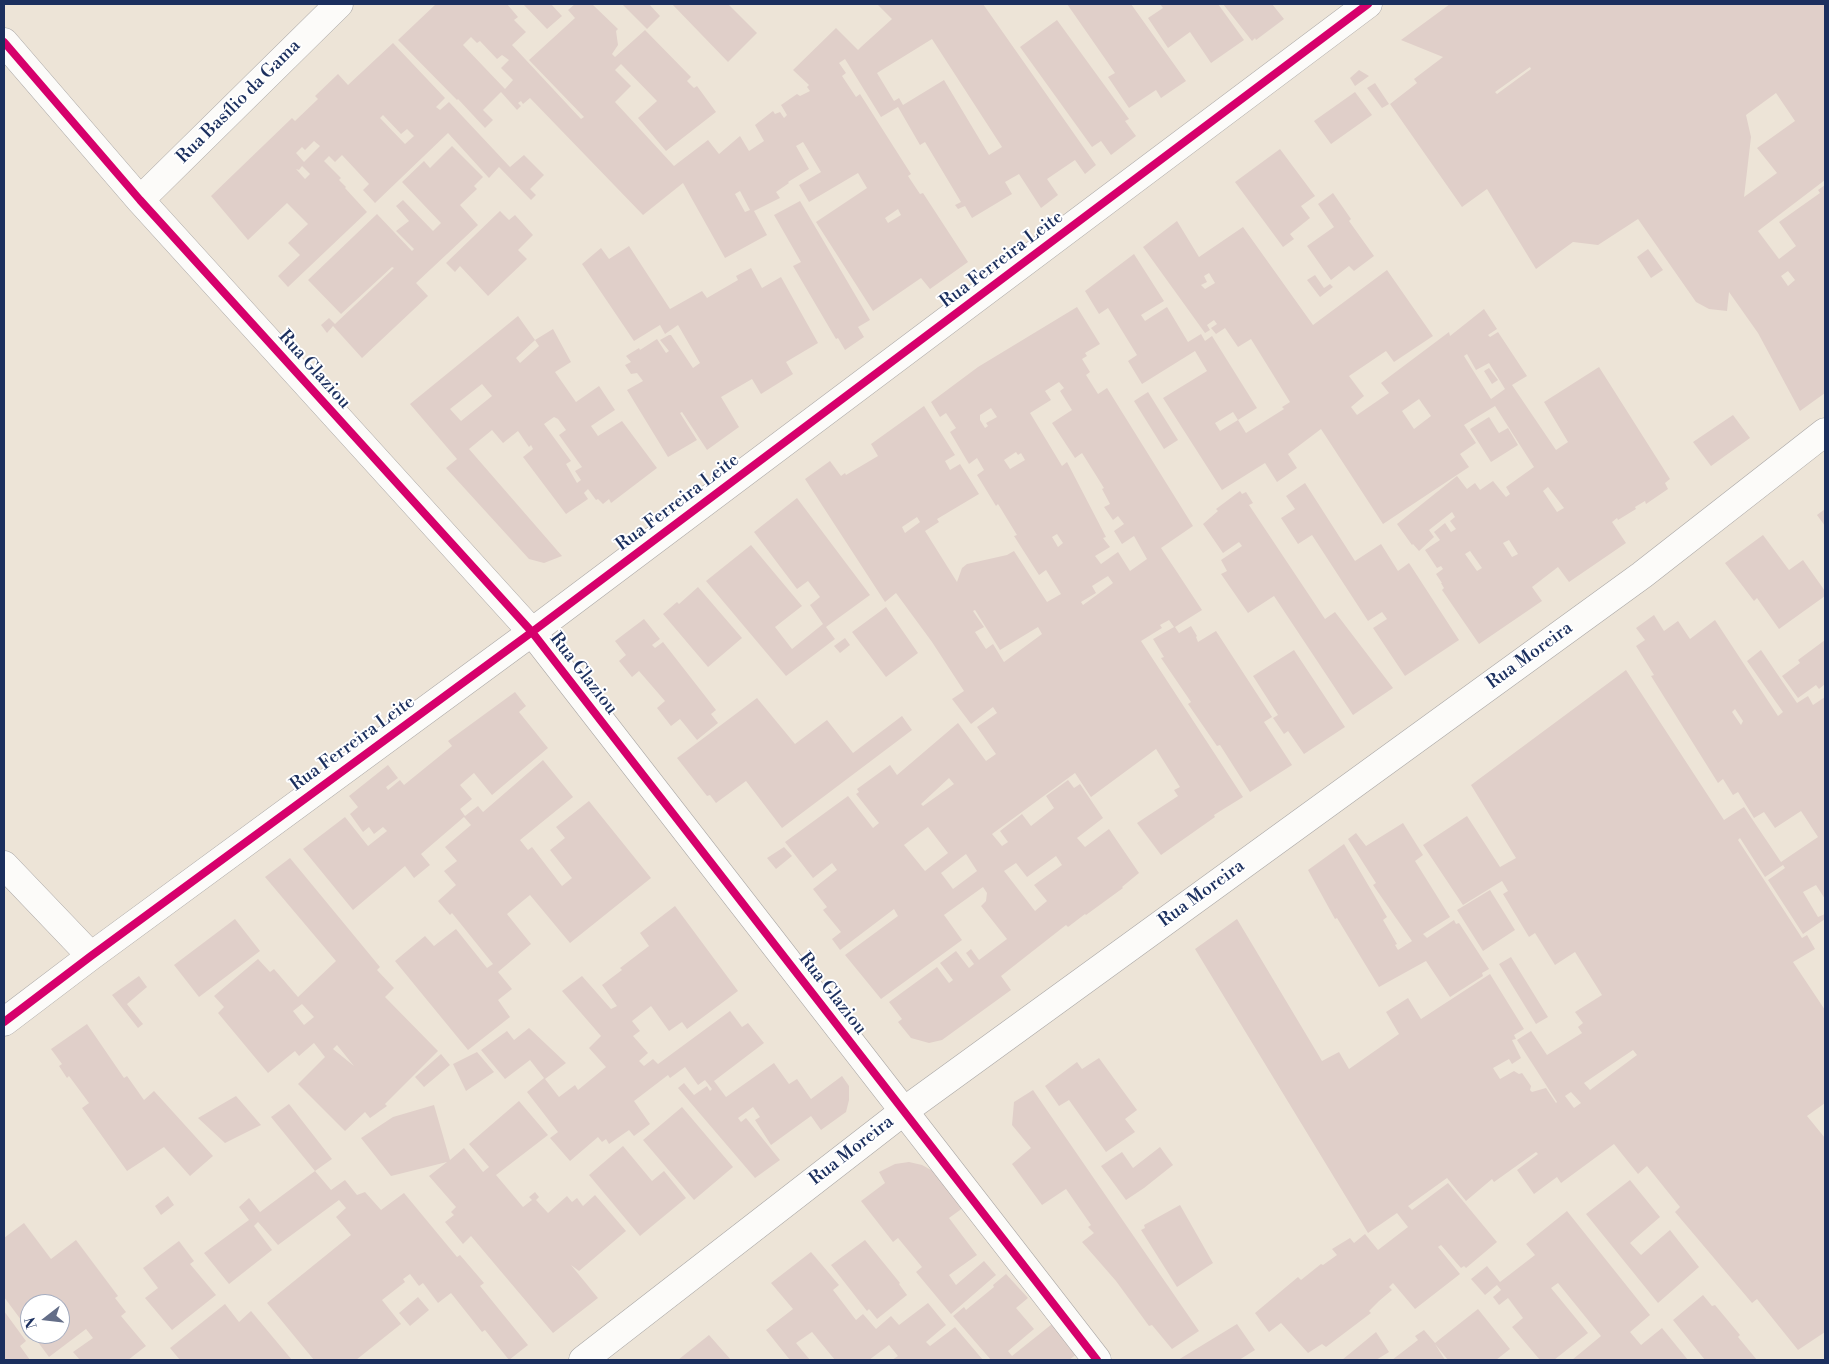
<!DOCTYPE html>
<html>
<head>
<meta charset="utf-8">
<style>
	body { margin:0 }
	#map { position:relative; width:1829px; height:1364px; overflow:hidden; background:#ede4d7; font-family:"Libre Bodoni",serif }
	canvas { display:block }
	.frame { position:absolute; inset:0; border:5px solid #1b2f5e; pointer-events:none }
	.north { position:absolute; left:20px; top:1294px; width:50px; height:50px; box-sizing:border-box; background:#fff; border:1px solid #a4acbf; border-radius:50%; rotate:254deg; font-size:14px; font-weight:700; line-height:20px; text-align:center; color:#1b2f5e }
	.north::after { content:''; display:block; margin:auto; width:18px; height:22px; background:#646e88; clip-path:polygon(50% 0,100% 100%,50% 72%,0 100%) }
</style>
</head>
<body>
<div id="map">
<canvas width="1829" height="1364"></canvas>
<div class="frame"></div>
<div class="north">N</div>
</div>
<script>
const g = document.querySelector('canvas').getContext('2d');
g.lineJoin = 'round';
function fill(path, color) {
  g.fillStyle = color;
  g.fill(path, 'evenodd');
}
function stroke(path, color, width, dash) {
  g.strokeStyle = color;
  g.lineWidth = width;
  g.lineCap = dash ? 'butt' : 'round';
  g.setLineDash(dash || []);
  g.stroke(path);
}
function write(font, color, halo, rows, align = 'center') {
  g.font = font + ' "Libre Bodoni",serif';
  g.lineWidth = 4;
  g.setLineDash([]);
  g.textBaseline = 'middle';
  g.strokeStyle = halo;
  g.fillStyle = color;
  for (const [text, x, y, turn = 0] of rows) {
    g.save();
    g.translate(x, y);
    g.rotate((+turn || 0) * Math.PI / 180);
    g.textAlign = isNaN(turn) ? turn : align;
    if (halo) g.strokeText(text, 0, 0);
    g.fillText(text, 0, 0);
    g.restore();
  }
}
const building = new Path2D(`
	M436,4H507L518,17L514,20L526,32L512,45L581,119L584,117L529,60L575,18L568,10L575,4H592L618,29L616,31L618,45L612,54L615,57L645,30L691,77L687,81L694,88L697,86L716,112L666,151L638,118L657,101L621,64L615,70L631,86L615,102L674,166L708,140L719,154L740,136L749,151L764,141L755,125L773,111L775,114L780,112L784,118L787,115L781,105L797,94L800,96L810,91L807,87L809,85L793,70L836,28L858,50L861,47L892,19L877,4H983L1096,165L1085,174L1075,160L1047,179L1058,195L1041,208L1019,174L1005,182L1012,194L972,218L965,206L958,209L955,205L961,202L925,142L920,145L898,107L881,117L845,59L839,63L846,73L842,76L856,97L860,94L911,174L908,176L920,194L923,193L968,262L930,289L921,278L873,311L816,222L867,188L858,173L809,202L799,185L821,172L803,142L796,146L809,169L788,182L789,183L776,192L780,198L754,211L767,235L725,258L683,183L643,215L530,98L523,104L521,101L518,103L521,106L517,110L501,92L483,110L493,120L485,128L458,99L457,100L398,40ZM471,37L477,43L480,41L497,59L502,55L509,60L501,68L513,80L505,89L463,45ZM932,39L1002,147L989,155L944,80L903,105L899,98L894,101L877,73ZM740,191L750,210L745,212L735,194ZM898,209L901,215L888,223L885,218Z
	M523,4H551L562,16L547,29Z
	M622,4H649L660,16L647,29Z
	M672,4H728L757,33L728,62Z
	M1067,4H1131L1186,81L1161,98L1156,90L1129,108L1108,77L1115,73Z
	M1160,4H1218L1244,40L1211,63L1190,32L1168,48L1148,18L1163,8Z
	M1223,4H1272L1284,19L1256,40L1255,38L1252,41Z
	M1450,4H1825V180L1758,231L1779,259L1796,246L1779,222L1820,193L1818,190L1825,185V393L1800,411L1758,333L1729,292L1727,311L1709,309L1696,302L1638,219L1598,245L1573,242L1536,269L1487,189L1462,207L1390,104L1417,83L1414,79L1443,57L1401,40ZM1530,67L1531,69L1497,94L1495,92ZM1776,93L1795,121L1757,148L1777,173L1744,197L1751,137L1746,115ZM1788,271L1795,280L1788,286L1781,276Z
	M1057,20L1129,119L1125,121L1136,136L1111,155L1101,141L1092,147L1020,47Z
	M393,43L445,98L436,107L440,110L449,102L510,167L524,155L544,175L530,189L536,195L531,200L499,167L489,178L448,133L375,203L363,190L369,184L342,155L335,162L329,156L324,161L341,178L339,180L346,187L345,188L367,212L288,287L278,276L300,255L288,243L308,224L287,203L248,240L211,196L292,118L295,121L318,99L315,96L338,74L348,85ZM383,115L401,134L407,129L414,136L405,144L380,118ZM314,141L320,146L304,162L296,153L302,147L305,150ZM302,166L310,174L305,179L296,169L299,170Z
	M1359,70L1369,76L1355,86L1350,78Z
	M1375,83L1389,104L1382,108L1367,88Z
	M1355,92L1372,115L1331,144L1314,121Z
	M452,146L483,177L474,186L477,189L460,205L478,225L416,283L428,296L362,358L333,326L327,333L321,325L329,318L335,324L394,268L392,267L341,314L308,280L377,214L412,251L414,249L396,231L409,221L396,206L403,200L433,231L441,223L402,182L424,161L430,168Z
	M1280,149L1315,196L1301,206L1310,218L1290,234L1294,239L1283,247L1235,182Z
	M1333,193L1351,219L1349,221L1374,256L1354,271L1349,266L1331,280L1307,246L1334,227L1318,204Z
	M800,201L870,320L858,327L864,337L845,350L838,338L836,339L793,266L801,262L774,215Z
	M500,211L509,220L515,215L533,235L518,250L527,259L488,296L460,266L455,272L446,263Z
	M1177,221L1199,257L1243,227L1313,325L1387,270L1433,336L1394,362L1386,351L1349,376L1364,396L1351,407L1357,415L1389,393L1381,383L1449,332L1450,336L1484,309L1497,329L1488,335L1490,337L1498,332L1527,376L1512,385L1556,450L1568,442L1544,402L1599,367L1670,479L1665,483L1668,489L1646,504L1645,501L1635,507L1636,509L1618,520L1617,518L1612,522L1626,543L1569,582L1558,567L1532,587L1542,601L1479,644L1442,590L1444,588L1441,583H1442L1436,574L1443,569L1441,566L1437,568L1425,550L1440,540L1434,532L1445,523L1451,532L1456,529L1450,521L1455,517L1452,512L1429,530L1434,537L1419,551L1413,544L1412,545L1397,524L1457,476L1467,489L1475,483L1480,490L1493,481L1506,497L1510,494L1506,487L1534,467L1495,406L1464,425L1476,443L1460,454L1469,467L1383,524L1321,429L1288,454L1297,468L1277,482L1265,463L1222,490L1163,398L1207,371L1195,351L1142,384L1128,361L1137,355L1108,308L1099,314L1085,291L1134,254L1164,301L1141,315L1145,321L1167,307L1188,342L1201,334L1205,341L1212,336L1257,408L1238,420L1246,433L1284,409L1282,407L1290,402L1251,339L1238,347L1225,328L1216,334L1211,328L1217,324L1214,320L1207,325L1210,330L1205,333L1143,247ZM1209,273L1215,283L1205,289L1201,285L1207,282L1204,276ZM1467,354L1476,370L1489,363L1505,389L1491,399L1464,356ZM1419,399L1431,416L1414,429L1402,411ZM1233,412L1238,420L1220,431L1215,423ZM1548,487L1564,508L1557,512L1543,491ZM1509,540L1518,554L1512,557L1503,543ZM1470,551L1482,568L1477,571L1465,554Z
	M629,246L670,309L702,291L707,298L738,280L736,276L751,268L762,288L781,277L818,343L786,362L793,374L761,394L752,379L721,397L739,427L707,450L682,412L680,413L697,440L668,457L627,390L643,381L637,373L631,374L625,365L631,362L626,356L639,348L640,350L657,339L666,353L669,351L660,340L669,335H671L693,368L700,363L678,325L665,334L660,325L634,341L582,264L601,248L609,259Z
	M1648,249L1663,270L1651,278L1637,257Z
	M1315,275L1324,288L1330,284L1333,287L1320,297L1307,280Z
	M1077,307L1100,344L1085,353L1087,356L1082,359L1090,372L1086,375L1098,394L1107,388L1193,526L1161,548L1202,610L1175,627L1179,633L1191,626L1197,636L1196,637L1198,642L1216,631L1272,717L1264,722L1292,765L1250,792L1220,745L1217,746L1188,704L1191,702L1161,658L1164,657L1153,639L1174,627L1169,620L1160,625L1162,628L1141,641L1243,797L1214,815L1215,817L1161,855L1137,823L1178,796L1174,790L1180,787L1156,749L1091,797L1075,773L992,834L1002,846L1008,842L1000,831L1022,814L1031,826L1054,808L1046,796L1068,780L1074,788L1080,784L1103,818L1077,838L1085,847L1109,829L1139,873L1122,887L1123,888L1086,915L1085,914L1068,927L1066,925L1001,976L1011,990L942,1040L929,1043L911,1038L898,1022L902,1019L889,1002L937,967L949,983L953,980L940,963L956,951L969,968L974,964L966,953L971,949L979,960L1007,939L981,906L986,901L987,893L983,887L944,915L962,940L881,999L845,955L898,916L894,909L840,950L832,939L841,932L823,910L827,907L813,889L837,870L832,863L813,878L785,842L848,796L873,828L879,823L856,794L859,792L857,789L890,765L897,775L958,723L986,761L996,754L977,727L997,713L993,707L971,724L952,699L964,691L932,642L896,593L885,602L805,479L830,461L841,476L845,473L846,475L878,456L871,444L924,406L955,455L945,461L950,470L960,464L979,494L937,519L939,522L925,531L957,582L962,568L967,564L1007,555L1014,551L1047,602L1061,594L1046,570L1039,575L1014,536L1017,535L998,504L996,506L977,475L984,470L977,458L969,464L950,432L956,428L946,413L940,417L931,402L978,367ZM1059,382L1064,388L1060,391L1072,410L1052,423L1075,458L1082,453L1104,488L1102,489L1110,504L1104,507L1113,520L1118,516L1124,524L1114,531L1122,544L1134,536L1147,559L1130,571L1118,552L1101,564L1095,556L1110,547L1103,538L1106,537L1067,462L1062,466L1030,413L1051,400L1045,391ZM991,408L997,417L986,423L988,426L985,428L980,420V415ZM1016,452L1018,455L1021,453L1025,460L1010,469L1004,460ZM917,517L920,522L905,533L902,527ZM1057,534L1063,543L1058,547L1052,537ZM1108,576L1113,583L1083,605L1081,602L1096,593L1092,586ZM975,610L1000,650L1038,627L1042,634L1004,662L993,644L986,649L975,632L984,627L973,611ZM949,778L954,784L923,806L921,804ZM928,827L948,853L925,871L904,845ZM966,854L977,871L953,889L941,873ZM1056,856L1062,865L1034,885L1047,901L1035,911L1004,871L1016,863L1027,877Z
	M518,316L535,340L553,329L571,362L555,372L576,402L599,386L615,410L591,426L598,436L622,421L657,468L611,503L609,499L603,504L598,499L596,500L588,489L584,493L588,499L566,514L523,457L533,449L531,445L529,447L518,431L503,443L492,430L469,449L562,556L544,563L529,559L446,468L457,459L410,404ZM535,340L539,346L520,363L516,358ZM482,384L492,396L461,421L450,409ZM554,417L558,419L566,430L559,435L582,467L575,471L581,480L577,483L566,464L571,461L544,424Z
	M1489,368L1498,380L1492,384L1484,371Z
	M1148,392L1178,440L1164,449L1134,401Z
	M1733,415L1750,438L1711,466L1693,442Z
	M1489,417L1499,433L1508,428L1518,445L1491,462L1470,429Z
	M1305,483L1355,561L1381,544L1398,571L1409,563L1459,640L1405,676L1373,628L1387,619L1382,612L1368,621L1312,535L1298,544L1281,518L1295,509L1286,496Z
	M1240,491L1242,494L1246,492L1253,503L1249,505L1325,619L1335,612L1393,688L1353,715L1274,596L1248,613L1221,574L1227,571L1221,560L1242,546L1239,542L1223,553L1203,524L1218,511L1216,509Z
	M797,498L870,595L826,627L835,639L786,676L706,581L751,545L802,606L775,627L792,649L823,624L810,605L820,597L808,581L797,589L754,532Z
	M1825,509V526L1817,515Z
	M1763,535L1789,570L1803,560L1825,591V596L1779,629L1757,598L1754,601L1725,563Z
	M698,587L742,638L708,667L663,614L677,602L679,604Z
	M886,607L918,653L886,677L852,632Z
	M1654,615L1664,631L1678,621L1690,639L1715,620L1778,716L1783,712L1747,661L1761,650L1797,703L1808,696L1813,705L1825,697V899L1816,885L1803,892L1818,917L1825,914V919L1803,934L1768,880L1785,868L1783,865L1765,877L1740,838L1738,840L1802,938L1807,935L1815,949L1793,962L1825,1010V1103L1807,1116L1825,1138V1332L1798,1350L1757,1299L1752,1303L1675,1212L1680,1207L1647,1166L1638,1174L1614,1144L1561,1183L1557,1177L1534,1194L1517,1170L1538,1154L1536,1152L1494,1182L1492,1179L1466,1201L1447,1178L1408,1206L1412,1210L1448,1183L1497,1242L1466,1268L1464,1266L1461,1268L1441,1245L1438,1247L1460,1274L1415,1309L1393,1283L1389,1287L1392,1290L1379,1301L1369,1311L1371,1313L1326,1347L1322,1344L1308,1353L1281,1323L1269,1332L1255,1313L1298,1277L1301,1280L1321,1264L1323,1265L1337,1255L1332,1249L1350,1238L1354,1243L1365,1234L1378,1250L1408,1227L1397,1213L1368,1233L1195,949L1237,919L1322,1061L1339,1052L1349,1069L1399,1034L1386,1012L1408,998L1421,1019L1490,974L1524,1029L1514,1035L1516,1039L1512,1040L1521,1058L1512,1064L1509,1059L1493,1068L1500,1079L1514,1071L1519,1074L1522,1073L1531,1086L1530,1090L1532,1092L1546,1088L1556,1103L1557,1102L1517,1040L1531,1031L1547,1055L1582,1033L1578,1027L1583,1023L1575,1012L1602,995L1575,952L1555,965L1535,933L1529,937L1503,894L1508,891L1502,881L1463,905L1423,845L1467,816L1500,867L1516,858L1471,785L1626,670L1724,820L1744,807L1781,862L1818,837L1801,811L1775,828L1764,812L1754,818L1738,792L1733,795L1723,779L1718,783L1651,676L1654,675L1636,646L1645,640L1636,628ZM1735,709L1743,721L1741,725L1732,712ZM1633,1050L1637,1055L1590,1090L1584,1083ZM1571,1092L1581,1103L1574,1108L1565,1096Z
	M644,619L660,639L652,645L655,648L663,642L716,710L711,714L718,723L697,740L680,719L671,726L657,708L665,701L639,671L632,677L619,661L626,655L615,641Z
	M845,638L850,645L840,653L834,646Z
	M1825,640V684L1819,689L1816,685L1798,698L1782,676L1800,663L1798,660Z
	M1294,650L1345,727L1304,754L1288,731L1284,734L1273,718L1278,715L1253,676Z
	M515,692L526,706L519,712L548,748L492,795L474,773L460,785L472,799L460,809L465,816L478,806L483,812L543,760L573,797L520,840L528,850L532,847L562,886L572,878L550,850L565,838L556,827L589,801L651,878L570,943L530,895L507,914L531,944L498,972L512,989L498,1000L510,1017L468,1050L395,961L425,936L434,946L456,929L487,968L493,964L452,913L450,915L438,901L456,885L444,871L457,861L445,847L471,825L464,817L421,854L430,865L414,878L405,866L353,910L303,849L345,817L368,846L387,831L383,827L374,834L369,827L363,832L350,814L358,807L349,796L388,765L398,778L386,787L388,790L400,780L404,785L452,746L448,741Z
	M757,698L795,744L827,720L853,753L902,716L912,730L782,828L746,781L716,803L710,795L707,796L677,758Z
	M1403,823L1423,855L1415,861L1450,917L1423,934L1427,938L1454,920L1456,924L1459,923L1489,969L1482,973L1483,976L1450,997L1426,961L1379,987L1337,918L1335,919L1308,870L1344,844L1387,917L1383,920L1397,944L1395,945L1398,950L1412,941L1373,885L1376,883L1348,839L1356,833L1366,846Z
	M784,847L792,856L776,869L767,858Z
	M290,858L380,967L377,970L394,988L385,997L438,1051L385,1104L387,1106L370,1118L365,1112L345,1131L298,1084L325,1057L314,1043L299,1056L295,1051L268,1073L218,1013L224,1007L214,996L258,959L270,972L274,969L298,997L336,961L265,877ZM302,1004L314,1017L304,1025L293,1011ZM337,1045L354,1066L333,1049Z
	M1490,890L1515,930L1483,951L1457,910Z
	M675,906L738,991L687,1029L682,1022L669,1031L651,1006L632,1021L640,1031L633,1036L648,1053L639,1061L644,1066L653,1059L658,1064L730,1011L742,1027L748,1023L764,1043L714,1081L726,1097L774,1063L789,1084L797,1079L811,1099L842,1076L849,1086V1100L846,1112L821,1130L811,1116L771,1145L755,1120L760,1117L753,1107L738,1118L741,1122L746,1118L780,1160L755,1178L678,1088L684,1083L694,1095L707,1086L710,1091L712,1089L705,1080L698,1085L685,1067L670,1078L668,1075L634,1101L650,1124L634,1136L629,1130L609,1144L606,1139L602,1142L598,1137L570,1161L550,1138L558,1132L527,1092L544,1078L530,1060L505,1079L481,1050L507,1031L514,1040L529,1028L566,1063L545,1079L559,1097L575,1085L578,1090L606,1067L589,1048L601,1036L562,991L582,976L611,1009L617,1006L602,985L622,970L620,968L649,946L640,933Z
	M235,919L260,951L199,997L174,965Z
	M1511,957L1548,1017L1536,1024L1499,964Z
	M139,976L147,987L127,1004L143,1024L138,1028L112,995Z
	M87,1024L124,1078L127,1076L144,1100L154,1091L213,1156L190,1176L164,1147L127,1171L82,1108L89,1103L69,1076L67,1078L59,1066L62,1064L51,1049Z
	M477,1052L494,1072L466,1091L453,1064Z
	M441,1054L450,1065L424,1087L415,1077Z
	M1099,1058L1137,1110L1125,1119L1135,1132L1106,1152L1069,1100L1059,1106L1045,1086L1077,1062L1082,1069Z
	M1033,1090L1199,1331L1172,1349L1152,1325L1149,1326L1116,1281L1082,1242L1094,1233L1088,1227L1091,1225L1066,1189L1042,1205L1012,1164L1031,1148L1012,1125L1014,1102Z
	M236,1096L261,1125L225,1143L198,1118Z
	M519,1101L548,1135L496,1175L523,1207L532,1200L529,1197L535,1192L539,1197L536,1200L548,1213L567,1196L572,1202L577,1198L583,1206L595,1195L626,1231L579,1271L571,1265L598,1298L553,1333L471,1236L463,1244L445,1222L454,1215L451,1212L456,1207L429,1176L447,1162L391,1176L361,1138L393,1117L434,1105L450,1160L464,1148L483,1172L489,1167L469,1144Z
	M289,1104L332,1159L315,1171L271,1117Z
	M682,1107L733,1167L694,1200L643,1140Z
	M623,1146L652,1181L664,1171L686,1198L640,1236L589,1175Z
	M1160,1147L1173,1165L1144,1188L1126,1200L1101,1166L1122,1152L1133,1168Z
	M909,1162L922,1165L942,1176L967,1205L949,1218L977,1255L949,1275L956,1285L984,1261L996,1275L951,1314L916,1272L922,1267L898,1238L893,1242L861,1201L885,1183L879,1172L895,1164Z
	M315,1171L331,1190L345,1180L357,1195L365,1192L381,1210L404,1193L457,1257L460,1255L484,1283L480,1286L528,1345L509,1360L485,1330L482,1332L451,1293L438,1303L423,1283L419,1286L410,1274L403,1279L405,1282L382,1300L401,1324L356,1360H314L267,1303L351,1235L336,1217L346,1208L339,1200L278,1245L258,1222L254,1226L272,1250L229,1284L204,1253L249,1220L239,1207L249,1198L260,1212Z
	M1630,1180L1660,1217L1630,1243L1641,1255L1670,1230L1699,1267L1658,1303L1586,1214Z
	M168,1196L174,1205L161,1215L155,1206Z
	M1180,1205L1213,1263L1177,1287L1141,1230L1145,1228L1144,1225Z
	M1567,1211L1650,1315L1630,1332L1641,1345L1662,1328L1688,1360H1572L1601,1336L1558,1283L1551,1288L1588,1333L1554,1360H1540L1512,1327L1523,1318L1508,1298L1499,1305L1493,1297L1501,1290L1497,1285L1485,1295L1471,1279L1487,1266L1500,1282L1535,1255L1526,1244Z
	M24,1223L51,1259L76,1240L118,1296L115,1298L126,1312L121,1316L146,1346L128,1360H80L73,1352L93,1338L86,1329L49,1357L32,1334H60V1304H30V1332L4,1297V1238Z
	M865,1240L900,1283L899,1284L907,1295L877,1319L869,1309L867,1311L831,1265Z
	M179,1241L194,1261L190,1264L216,1295L172,1330L145,1298L158,1288L143,1268Z
	M811,1252L839,1285L833,1290L856,1320L863,1314L876,1329L891,1316L899,1325L928,1303L946,1325L926,1342L930,1346L955,1327L983,1360H892L898,1356L889,1345L869,1360H835L812,1332L796,1343L810,1360H790L766,1330L793,1309L771,1283Z
	M1006,1274L1028,1298L1016,1308L1034,1329L1008,1351L1012,1356L1052,1324L1077,1354L1069,1360H991L953,1316L964,1307L966,1310L994,1287L993,1285Z
	M1703,1295L1712,1306L1715,1305L1740,1335L1738,1337L1757,1360H1705L1673,1320Z
	M418,1297L429,1310L410,1326L399,1313Z
	M225,1304L239,1322L251,1311L292,1360H180L170,1348Z
	M1478,1309L1510,1349L1496,1360H1448L1435,1344L1445,1360H1392L1418,1340L1415,1336L1424,1330L1435,1343Z
	M4,1311L26,1341L20,1346L30,1360H4Z
	M1237,1324L1255,1350L1239,1360H1178Z
	M1376,1332L1389,1352L1376,1360H1342Z
	M709,1335L731,1360H678Z`);
const minor = new Path2D(`
	M4,42L140,200L532,632L1097,1360
	M140,200L339,4
	M4,865L91,956
	M4,1022L91,956L532,632L1368,4
	M583,1360L904,1111L1642,575L1825,432`);
const cycleway = new Path2D(`
	M4,42L140,200L532,632L1097,1360
	M4,1022L91,956L532,632L1368,4`);
const streetNames = [
	["Rua Basílio da Gama",239,102,-45],
	["Rua Ferreira Leite",1002,260,-37],
	["Rua Glaziou",314,370,48],
	["Rua Ferreira Leite",678,503,-37],
	["Rua Moreira",1530,656,-36],
	["Rua Glaziou",583,674,52],
	["Rua Ferreira Leite",353,744,-36],
	["Rua Moreira",1202,894,-36],
	["Rua Glaziou",832,994,52],
	["Rua Moreira",852,1151,-38]
];
fill(building, '#e0cfc9');
stroke(minor, '#a9a6a5', 29);
stroke(minor, '#fcfbf9', 28);
stroke(cycleway, '#d6006c', 8);
write('18px', '#1b2f5e', '#fff', streetNames);
</script>
</body>
</html>
